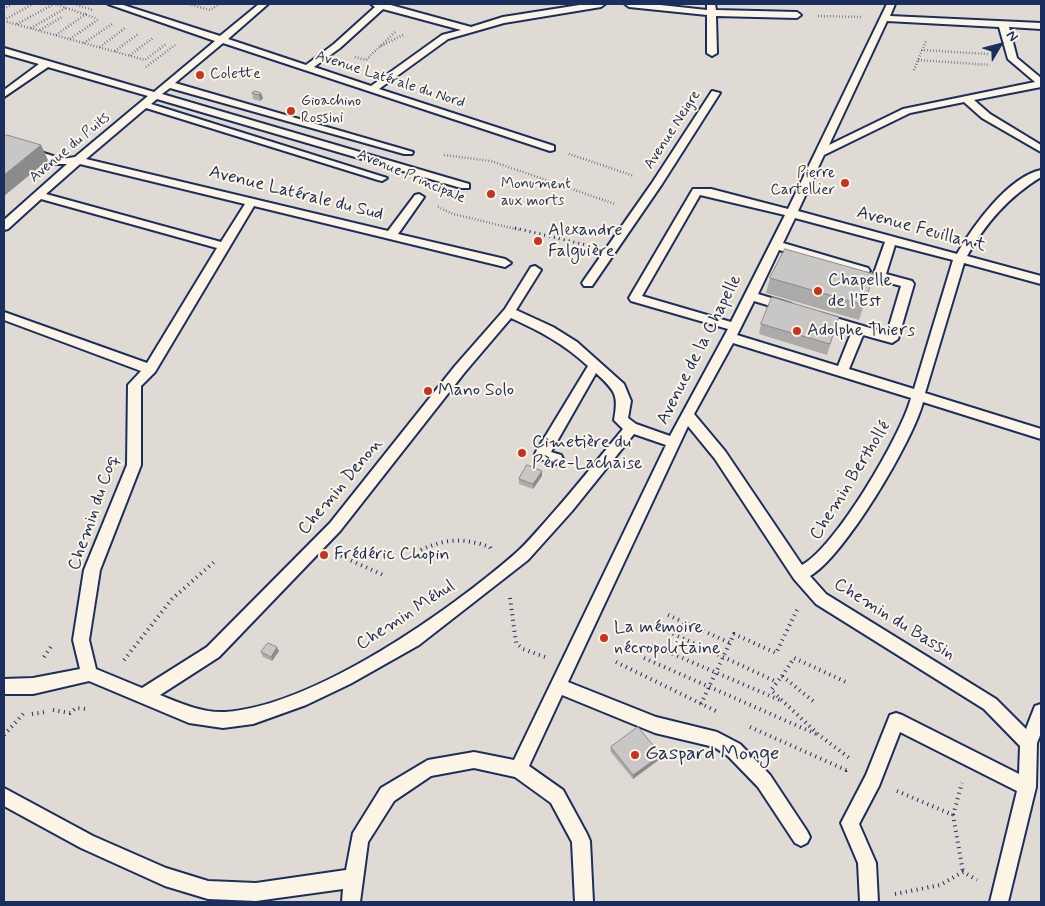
<!DOCTYPE html>
<html>
<head>
<meta charset="utf-8">
<style>
	body { margin:0 }
	#map { position:relative; width:1045px; height:906px; overflow:hidden; background:#fcf5e5; font-family:Mynerve,sans-serif }
	canvas { display:block }
	.frame { position:absolute; inset:0; border:5px solid #1b2f5e; pointer-events:none }
	.north { position:absolute; left:975px; top:20px; width:50px; height:50px; -webkit-text-stroke:4px #fcf5e5; paint-order:stroke; rotate:53deg; font-size:14px; font-weight:700; line-height:20px; text-align:center; color:#1b2f5e }
	.north::after { content:''; display:block; margin:auto; width:18px; height:22px; background:#1b2f5e; clip-path:polygon(50% 0,100% 100%,50% 72%,0 100%) }
</style>
</head>
<body>
<div id="map">
<canvas width="1045" height="906"></canvas>
<div class="frame"></div>
<div class="north">N</div>
</div>
<script>
const g = document.querySelector('canvas').getContext('2d');
g.lineJoin = 'round';
function fill(path, color) {
  g.fillStyle = color;
  g.fill(path, 'evenodd');
}
function stroke(path, color, width, dash) {
  g.strokeStyle = color;
  g.lineWidth = width;
  g.lineCap = dash ? 'butt' : 'round';
  g.setLineDash(dash || []);
  g.stroke(path);
}
function write(font, color, halo, rows, align = 'center') {
  g.font = font + ' Mynerve,sans-serif';
  g.lineWidth = 4;
  g.setLineDash([]);
  g.textBaseline = 'middle';
  g.strokeStyle = halo;
  g.fillStyle = color;
  for (const [text, x, y, turn = 0] of rows) {
    g.save();
    g.translate(x, y);
    g.rotate((+turn || 0) * Math.PI / 180);
    g.textAlign = isNaN(turn) ? turn : align;
    if (halo) g.strokeText(text, 0, 0);
    g.fillText(text, 0, 0);
    g.restore();
  }
}
const green = new Path2D(`
	M4,4H1041V902H4Z`);
const pathFar2 = new Path2D(`
	M55,4L95,18
	M74,4L93,10
	M189,4L210,10L219,4
	M4,9L12,4
	M818,16L861,17
	M4,20L33,4
	M4,21L145,60L166,44
	M17,24L54,4
	M31,28L66,8
	M40,30L62,17
	M56,35L86,14
	M70,39L99,19
	M84,43L112,24
	M381,46L405,34
	M100,47L125,28
	M921,50L988,54
	M115,51L138,34
	M130,55L153,38
	M355,57L366,60L395,32
	M918,60L990,65
	M146,67L175,45
	M914,70L926,41
	M569,154L634,176
	M444,155L491,161L615,204
	M438,207L453,214L520,230`);
const pathFar1 = new Path2D(`
	M515,228L586,245`);
const path = new Path2D(`
	M421,550C446,538 464,538 490,547L492,551
	M341,556L383,575
	M510,598L516,643L523,649L545,657
	M668,615L730,643
	M663,629L777,682
	M652,645L782,701
	M44,657L52,645
	M644,658L816,734
	M124,660L172,599L214,562
	M616,662L718,712
	M782,676L794,658L846,682
	M813,701L782,676L771,690L819,735L852,760
	M701,704L734,634L776,653L797,610
	M53,710L70,713L76,708L86,709
	M32,714L45,712
	M750,727L846,770L849,767
	M4,735L24,713
	M897,791L953,815L963,872
	M953,815L962,783
	M895,894L940,885L963,872L977,880`);
const lane = new Path2D(`
	M108,4H120L220,36L259,4H268L228,39L306,65L334,44L375,7L371,4H387L471,27L503,17L586,4H605L601,7L504,23L448,39L379,89L554,146V150L550,151L223,43L175,83L413,152L412,154H404L170,88L162,94L469,184V188H461L157,99L151,104L387,178L382,181L378,180L146,108L86,159L388,231L415,195L419,194L424,197L398,234L505,259L511,263L505,267L254,206L155,372L141,386V465L100,570L89,640L96,669L142,688L207,647L330,523L455,366L505,309L531,267L535,266L541,270L516,310L553,327L577,342L624,384L631,401L628,418L636,424L670,436L728,329L631,301L629,298L693,189H711L788,209L887,4H895L890,16L1041,23V29L1009,27L1017,58L1041,78V87L974,100L990,114L1041,145V152L982,118L964,102L910,113L824,155L798,211L957,254C973,226 1008,177 1041,170V177C1008,197 986,223 967,256L1041,276V284L964,263L925,393L1041,429V439L923,402C913,441 844,557 810,576L826,594L996,699L1026,729L1035,706L1041,704V733L1037,743L1036,787L1008,902H990L1017,791L900,732L879,786L859,824L876,863L878,902H860L858,863L841,823L866,775L890,715L896,713L902,715L1019,774L1020,746L984,709L816,604L794,579L715,459L688,426L568,682L656,717L717,732L740,744L770,775L807,831L810,837L807,843L801,846L795,843L758,787L728,756L714,747L655,733L562,695L529,766L563,790L587,834L590,841L593,902H575L572,842L551,803L515,777L474,768L431,776L394,801L368,842L360,902H342L343,889L256,901L208,899L165,886L81,848L4,806V788L93,836L166,868L208,881L256,883L346,870L353,833L381,788L428,760L474,752L514,760L666,445L634,434L572,511L528,560L419,645L350,684L306,705L253,724L223,728L189,723L89,681L33,694H4V679L33,678L80,669L73,640L84,570L127,465L128,385L141,371L4,320V312L147,363L217,248L41,199L8,229L4,230V220L67,164H57L4,146V140L62,159L75,157L148,96L48,67L4,97V90L39,64L4,54V48L154,92L215,41ZM383,9L461,30L442,35L371,86L314,67L340,48ZM887,21L999,27L1008,59L1035,82L903,109L829,145ZM80,164L245,204L221,242L46,194ZM700,195L785,215L731,322L642,296ZM795,218L885,242L873,276L875,279L901,286L887,333L819,313L815,314L813,317L815,320L852,331L838,366L737,335L754,301L787,311L793,307L791,304L758,294L779,250L864,275L870,271L868,268L783,243ZM895,245L953,260L914,389L849,369L863,335L892,343L898,339L914,284L912,281L886,274ZM511,318C540,331 564,344 588,366L537,450L535,454L537,458L556,464L561,463L563,459L561,455L551,452L596,373C615,391 619,394 614,420L623,429C597,460 572,492 545,522C536,532 527,543 517,552C450,611 314,706 225,712C202,713 180,703 160,695L219,657L340,531L465,372ZM733,343L911,398C901,436 835,548 802,565L725,451L694,414Z
	M625,4H651L707,10V4H715L716,10L797,12L801,15L797,18L716,16L717,53L712,56L707,53V15L629,7Z
	M712,91L720,93L662,184L592,286H584L582,283L584,280L652,183Z`);
const wall = new Path2D(`
	M252,93H261L263,98L260,101L253,99Z
	M874,274L859,320L766,293L770,278Z
	M839,317L827,355L759,334L761,324Z
	M542,471V476L533,489L519,484V479Z
	M279,651L272,661L263,657L261,652Z
	M611,747L661,755L660,759L633,779L610,751Z`);
const shadedWall = new Path2D(`
	M261,93L263,98L260,101L259,95Z
	M41,145L48,160L4,196V175Z
	M542,471V476L533,489V484Z
	M277,647L279,651L272,661L271,657Z
	M661,755L660,759L633,779V775Z`);
const building = new Path2D(`
	M255,91L261,93L259,95L252,93Z
	M7,135L41,145L4,175V137Z
	M785,249L874,274L864,305L770,278Z
	M772,297L839,317L830,344L761,324Z
	M527,465L542,471L533,484L519,479Z
	M268,643L277,647L271,657L261,652Z
	M638,727L661,755L633,775L611,747Z`);
const markers = [
	[200,75,5,"#c8321e"],
	[291,111,5,"#c8321e"],
	[845,183,5,"#c8321e"],
	[491,194,5,"#c8321e"],
	[538,241,5,"#c8321e"],
	[818,291,5,"#c8321e"],
	[797,331,5,"#c8321e"],
	[428,391,5,"#c8321e"],
	[522,453,5,"#c8321e"],
	[324,555,5,"#c8321e"],
	[604,638,5,"#c8321e"],
	[635,755,5,"#c8321e"]
];
const farPoinames = [
	["Colette",210,75],
	["Gioachino",301,102],
	["Rossini",301,119],
	["Pierre",835,174,"right"],
	["Cartellier",835,191,"right"],
	["Monument",501,185],
	["aux morts",501,202]
];
const farStreetnames = [
	["Avenue Latérale du Nord",390,80,18],
	["Avenue Neigre",673,130,-57],
	["Avenue du Puits",70,148,-40],
	["Avenue Principale",411,177,23]
];
const streetNames = [
	["Avenue Latérale du Sud",296,194,14],
	["Avenue Feuillant",921,230,15],
	["Avenue de la Chapelle",700,350,-63],
	["Chemin Berthollé",851,481,-58],
	["Chemin Denon",341,487,-50],
	["Chemin du Coq",94,513,-71],
	["Chemin Méhul",406,616,-33],
	["Chemin du Bassin",894,620,32]
];
const poiNames = [
	["Alexandre",548,231],
	["Falguière",548,252],
	["Chapelle",828,281],
	["de l'Est",828,302],
	["Adolphe Thiers",807,331],
	["Mano Solo",438,391],
	["Cimetière du",532,443],
	["Père-Lachaise",532,464],
	["Frédéric Chopin",334,555],
	["La mémoire",614,628],
	["nécropolitaine",614,649]
];
const nearPoinames = [
	["Gaspard Monge",645,755]
];
fill(green, '#dfdbd4');
stroke(lane, '#1b2f5e', 4);
stroke(pathFar2, '#1b2f5e', 2.5, [0.5, 2.5]);
stroke(pathFar1, '#1b2f5e', 3, [1, 4]);
stroke(path, '#1b2f5e', 4, [1, 4.5]);
fill(lane, '#fcf5e5');
fill(wall, '#acabaa');
fill(shadedWall, '#8c8b8b');
fill(building, '#c8c7c6');
stroke(building, '#8c8b8b', 1);
for (const [x, y, r, color] of markers) {
  const dot = new Path2D();
  dot.arc(x, y, r, 0, 2 * Math.PI);
  g.fillStyle = color;
  g.fill(dot);
  stroke(dot, '#fcf5e5', 2);
}
write('15px', '#1b2f5e', '#fcf5e5', farPoinames, 'left');
write('15px', '#1b2f5e', '#fcf5e5', farStreetnames);
write('18px', '#1b2f5e', '#fcf5e5', streetNames);
write('18px', '#1b2f5e', '#fcf5e5', poiNames, 'left');
write('21px', '#1b2f5e', '#fcf5e5', nearPoinames, 'left');
</script>
</body>
</html>
